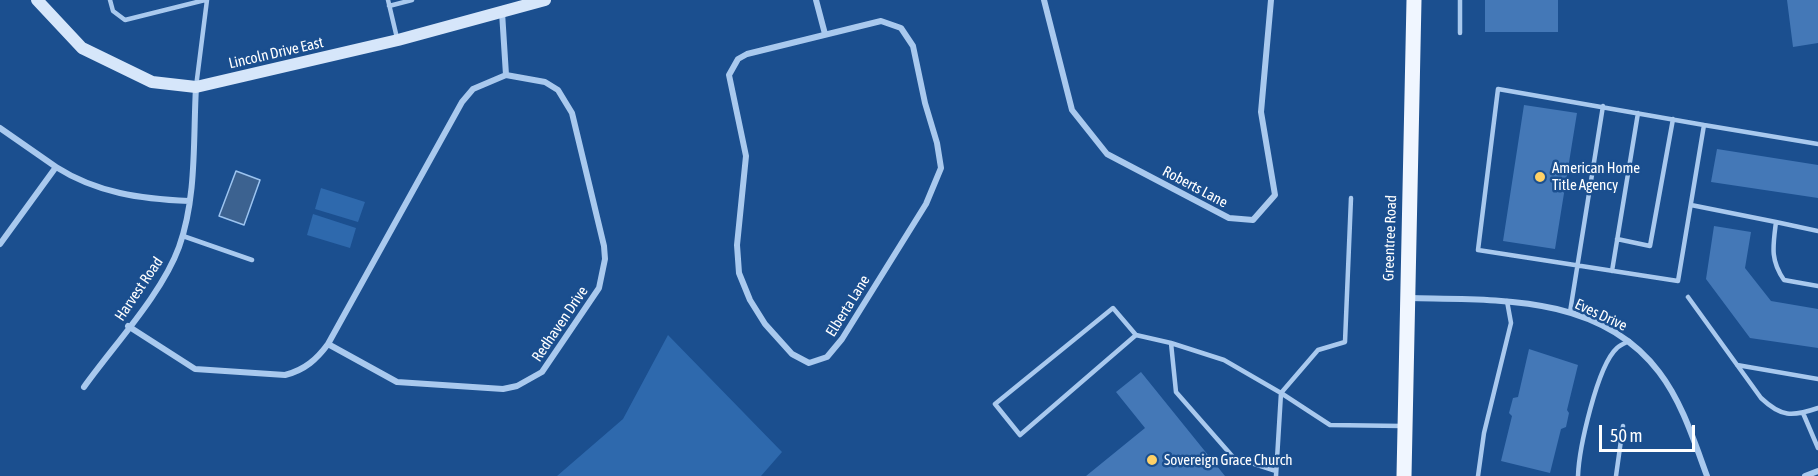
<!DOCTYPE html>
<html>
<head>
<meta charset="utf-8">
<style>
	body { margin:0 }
	#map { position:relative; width:1818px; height:476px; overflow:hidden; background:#1b4f8f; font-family:"Asap Condensed",sans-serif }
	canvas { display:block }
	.scale { position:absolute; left:1599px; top:425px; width:96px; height:27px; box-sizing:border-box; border:3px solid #fff; border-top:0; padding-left:8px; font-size:18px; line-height:21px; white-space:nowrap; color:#fff; -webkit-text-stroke:4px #1b4f8f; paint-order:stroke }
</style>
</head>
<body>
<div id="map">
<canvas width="1818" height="476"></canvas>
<div class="scale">50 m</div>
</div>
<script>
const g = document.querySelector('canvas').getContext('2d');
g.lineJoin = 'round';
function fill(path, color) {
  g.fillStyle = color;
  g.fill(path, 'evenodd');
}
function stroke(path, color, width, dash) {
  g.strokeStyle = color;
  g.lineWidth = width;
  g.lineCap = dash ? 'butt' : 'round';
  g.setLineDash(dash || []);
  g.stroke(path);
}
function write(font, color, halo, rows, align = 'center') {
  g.font = font + ' "Asap Condensed",sans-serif';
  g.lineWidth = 5;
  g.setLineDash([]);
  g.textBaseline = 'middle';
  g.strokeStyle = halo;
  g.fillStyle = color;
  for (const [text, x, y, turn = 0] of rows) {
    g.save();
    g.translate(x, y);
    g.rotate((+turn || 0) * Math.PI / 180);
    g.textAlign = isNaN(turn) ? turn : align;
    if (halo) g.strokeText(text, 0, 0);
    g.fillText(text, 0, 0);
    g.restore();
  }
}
const green = new Path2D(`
	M321,188L365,202L358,222L315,209Z
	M313,214L356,228L350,248L307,235Z
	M668,335L782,452L761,476H557L623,419Z`);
const water = new Path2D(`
	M236,171L260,180L244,225L219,216Z`);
const building = new Path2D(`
	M1485,0H1558V32H1485Z
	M1787,0H1818V43L1793,47Z
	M1524,105L1577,113L1555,249L1503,241Z
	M1717,149L1818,165V198L1711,182Z
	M1714,226L1751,232L1745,268L1771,301L1818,309V348L1750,338L1706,279Z
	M1529,349L1578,365L1567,410L1569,413L1566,427L1561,429L1550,473L1501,461L1512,416L1509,413L1513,398L1518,397Z
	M1141,372L1225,476H1086L1145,428L1116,392Z`);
const lane = new Path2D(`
	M110,0L113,11L125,20L205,0
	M388,0L397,38
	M389,6L412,0
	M1460,33V0
	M196,87L207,0
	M1498,89L1704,125L1678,281L1478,250Z
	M1704,125L1818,144
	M1691,205L1776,222C1773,246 1770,260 1784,280L1818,286
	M1776,222L1818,231
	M183,236L252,260
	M1617,239L1650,246L1673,119
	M1612,271L1638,113
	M1688,297L1761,398C1781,417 1792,417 1818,408
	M1570,312L1603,106
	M1136,335L1020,435L995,404L1113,308L1136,335L1171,343L1224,360L1281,393L1318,350L1345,342L1351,198
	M1171,343L1176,392L1233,457L1276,471
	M1737,365L1818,379
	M1803,413L1818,448
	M1276,476L1281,393L1330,425L1402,426
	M1478,476L1484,433L1511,323L1507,301
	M1578,476C1579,449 1597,366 1617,348C1620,345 1625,343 1629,341
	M1616,476L1623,426`);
const street = new Path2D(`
	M816,0L825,34
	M1044,0L1072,110L1107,154L1229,218L1253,220L1275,195L1261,112L1271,0
	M502,12L506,75
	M881,21L901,28L913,46L925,103L937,143L941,168L926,204L842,339L827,357L809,363L792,354L765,324L750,300L739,273L737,245L746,156L729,75L738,59L747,54Z
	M0,128L56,167L0,244
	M56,167C97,193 141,199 189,201
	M1410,298C1497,300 1600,294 1659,372C1682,402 1694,441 1707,476
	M128,326L195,369L285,375C305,370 317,359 328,344L462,102L473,89L506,75L545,82L558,90L572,113L604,246L605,259L599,288L542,372L517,386L503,389L397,382L328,344
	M84,387C114,345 162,294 179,247C197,197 193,139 196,87
	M1805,476L1818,471`);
const secondary = new Path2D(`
	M37,0L82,48L152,82L196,87L398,40L545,0`);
const primary = new Path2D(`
	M1404,476L1414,0`);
const markers = [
	[1540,177,6,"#ffd166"],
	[1152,460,6,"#ffd166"]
];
const streetNames = [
	["Lincoln Drive East",276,53,-13],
	["Roberts Lane",1195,187,28],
	["Greentree Road",1390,238,-88],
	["Harvest Road",139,289,-56],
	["Elberta Lane",848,306,-58],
	["Eves Drive",1601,315,25],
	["Redhaven Drive",560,324,-56]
];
const poiNames = [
	["American Home",1552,168],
	["Title Agency",1552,185],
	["Sovereign Grace Church",1164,460]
];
fill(green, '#2e69ad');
fill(water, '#3c6290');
stroke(water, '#9cc4f0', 1.5);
fill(building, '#4478b7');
stroke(lane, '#a9c9ee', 4.5);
stroke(street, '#a9c9ee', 6);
stroke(secondary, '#d6e6fa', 12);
stroke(primary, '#f0f6ff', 15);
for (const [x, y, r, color] of markers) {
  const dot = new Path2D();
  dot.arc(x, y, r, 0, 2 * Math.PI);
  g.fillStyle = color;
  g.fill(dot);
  stroke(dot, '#1b4f8f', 2);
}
write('15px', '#fff', '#1b4f8f', streetNames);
write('15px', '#fff', '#1b4f8f', poiNames, 'left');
</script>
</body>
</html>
